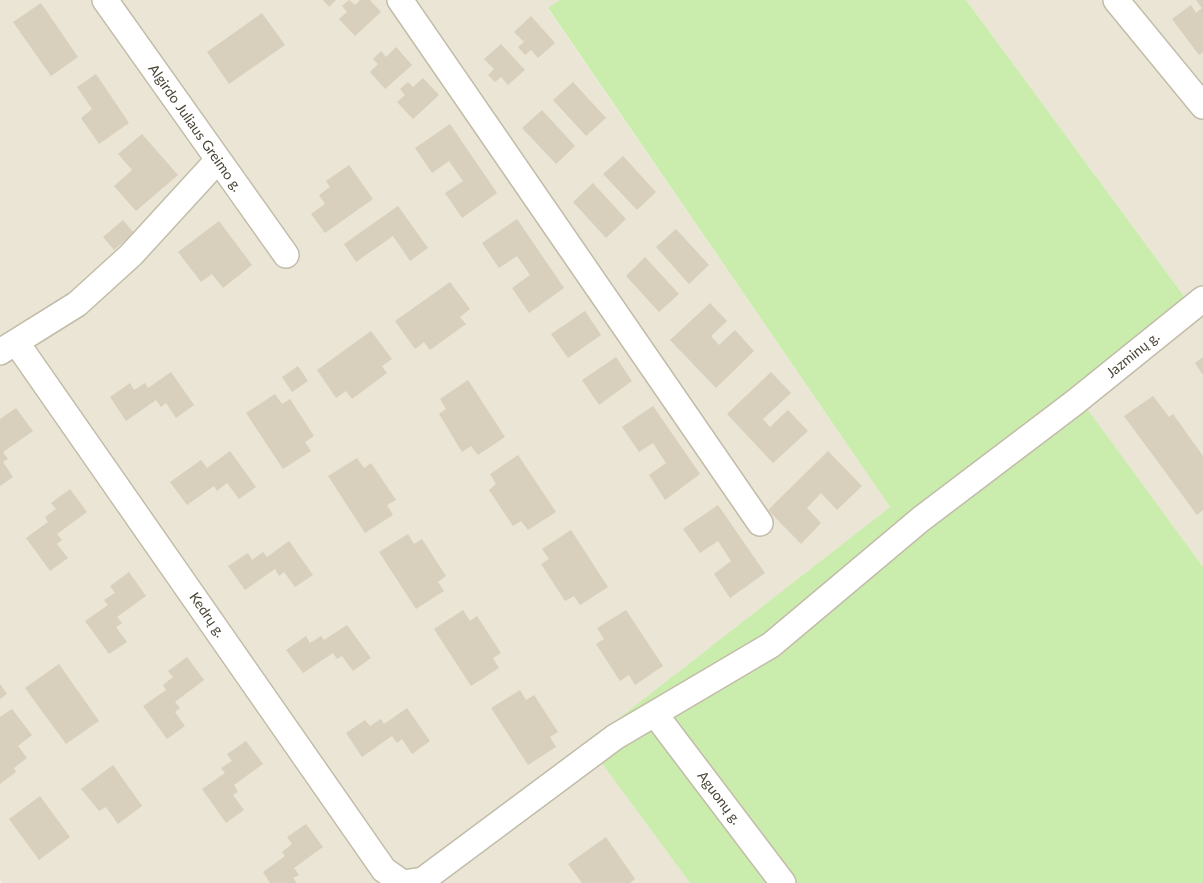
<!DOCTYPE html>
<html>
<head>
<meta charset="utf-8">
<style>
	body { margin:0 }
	canvas { display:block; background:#f5f3e8 }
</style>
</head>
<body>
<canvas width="1203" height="883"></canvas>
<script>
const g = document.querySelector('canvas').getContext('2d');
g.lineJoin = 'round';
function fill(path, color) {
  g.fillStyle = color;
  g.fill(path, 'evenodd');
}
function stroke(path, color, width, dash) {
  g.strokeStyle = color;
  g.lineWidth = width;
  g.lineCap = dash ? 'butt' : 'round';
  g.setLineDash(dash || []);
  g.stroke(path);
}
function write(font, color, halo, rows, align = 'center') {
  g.font = font + ' Lato,sans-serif';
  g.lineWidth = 5;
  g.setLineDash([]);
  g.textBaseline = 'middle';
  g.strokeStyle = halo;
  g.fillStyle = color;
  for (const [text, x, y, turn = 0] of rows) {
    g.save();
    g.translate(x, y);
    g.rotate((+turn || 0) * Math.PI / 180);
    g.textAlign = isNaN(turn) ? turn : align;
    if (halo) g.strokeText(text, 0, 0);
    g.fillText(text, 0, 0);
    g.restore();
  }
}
const residential = new Path2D(`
	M0,0H560L548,9L890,507L587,743L690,883H2L0,880Z
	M966,0H1203V567L1084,406L1200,318Z`);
const green = new Path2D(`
	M560,0H966L1200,318L1085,406L1203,567V883H690L587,743L890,507L548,8Z`);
const building = new Path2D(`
	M323,0H336L329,7Z
	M349,0L355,5L360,0H370L381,12L355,36L339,19L347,12L342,6Z
	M1196,0H1203V52L1199,55L1172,19L1191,5L1196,13L1202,8Z
	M41,3L78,57L51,76L13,22Z
	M262,13L285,45L229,84L207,52Z
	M531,16L555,43L538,58L531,50L525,55L518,47L524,42L514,32Z
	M501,44L525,70L508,85L501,77L495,82L488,75L494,69L484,59Z
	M396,47L412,65L385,89L370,72L378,64L373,59L381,51L386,57Z
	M96,74L129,123L99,144L81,118L92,109L77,87Z
	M423,78L439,95L413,119L397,102L405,95L400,89L408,82L413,87Z
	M573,82L606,118L586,136L553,100Z
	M542,110L575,146L556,164L522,128Z
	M450,124L497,193L462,218L445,193L463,181L449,161L432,173L415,148Z
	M142,134L178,175L136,211L114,186L132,170L118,154Z
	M623,156L656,192L637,210L603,174Z
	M349,165L373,199L325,233L311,214L325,204L319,195L330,187L326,181Z
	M593,183L626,219L606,238L573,202Z
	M398,206L428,248L410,261L393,236L356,262L344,244Z
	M517,219L564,288L529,313L512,288L530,275L517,256L499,268L482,243Z
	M123,220L134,233L114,250L103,237Z
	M219,221L252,265L223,288L212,274L201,282L178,252Z
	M676,229L709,265L689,284L656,247Z
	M645,257L679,294L659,312L626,276Z
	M450,282L470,309L460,317L466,324L430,350L424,342L415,349L395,321Z
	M710,303L727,321L711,336L719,345L735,330L754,351L716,388L670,340Z
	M585,311L601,335L568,358L551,334Z
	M371,331L392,359L382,366L387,373L352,399L346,391L336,398L317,370Z
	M616,357L632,381L599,405L582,380Z
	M1203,357V375L1195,363Z
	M298,366L308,381L292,392L282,377Z
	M171,372L194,405L176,418L166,403L161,407L156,400L126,421L110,397L130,383L134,390L145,383L148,388Z
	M771,372L791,393L763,419L770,427L788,410L808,431L773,463L727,414Z
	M468,380L505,437L478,455L471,446L462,452L439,414L446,409L440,399Z
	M275,394L282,404L290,399L314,436L305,442L311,451L283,469L246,413Z
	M1153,396L1169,417L1173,414L1203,456V510L1197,515L1124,416Z
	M653,406L700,474L665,500L649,475L666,463L653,443L639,452L622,427Z
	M16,408L33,431L3,452L8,459L3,462L13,477L0,486V419Z
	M230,451L256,487L239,499L227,483L217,491L214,486L187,505L170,482L201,460L207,468Z
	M828,451L862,486L837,510L821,493L807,508L821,523L801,544L768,510Z
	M518,455L556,512L528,530L521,521L513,526L489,490L496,484L490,474Z
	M357,458L364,468L371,463L396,500L387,505L393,515L365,533L328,476Z
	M70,489L87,512L57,534L62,540L57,544L68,558L50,571L26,538L48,522L45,517L56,509L51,503Z
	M718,505L765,573L730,598L714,574L731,561L718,541L700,553L683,529Z
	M571,530L608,587L580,605L574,596L565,601L541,564L549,559L542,549Z
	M408,534L414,544L422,539L446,576L438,582L444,591L416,609L379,552Z
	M289,541L313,575L295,587L284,572L279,576L275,569L245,590L228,566L248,553L252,560L263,552L267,557Z
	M129,572L146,596L117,617L122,623L116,627L127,642L109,654L85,621L108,605L104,600L115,593L110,586Z
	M463,610L470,621L477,616L501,653L493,658L499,668L471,686L434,629Z
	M626,610L663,666L635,685L629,675L620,681L596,644L604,639L597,628Z
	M347,625L371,658L353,671L342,656L337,659L333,653L303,673L286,650L306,636L310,643L321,636L324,640Z
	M187,657L204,680L175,702L180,708L175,712L185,726L167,739L143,706L166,690L163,685L173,677L168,671Z
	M59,664L99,721L66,744L25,688Z
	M0,684L7,694L0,699Z
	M520,690L526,700L534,695L558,732L550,737L556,747L528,765L491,708Z
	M407,708L430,741L412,754L402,739L397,743L392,736L362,757L346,733L365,720L370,726L381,719L384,724Z
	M12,709L32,735L18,746L27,758L14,768L16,772L0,784V717Z
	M246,741L263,764L234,785L238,792L233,795L244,810L226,823L202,789L225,773L221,768L232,761L227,754Z
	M113,765L142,806L118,824L106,807L99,811L81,789Z
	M40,796L70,837L39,860L9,819Z
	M306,824L323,847L294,868L299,875L293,878L297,883H270L263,872L285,856L282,852L292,844L287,837Z
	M606,837L635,879L630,883H582L568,864Z`);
const minor = new Path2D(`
	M105,0L286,255
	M400,0L760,523
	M1116,0L1203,106
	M16,342L384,870L403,883L423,880L615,737L771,645L921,519L1074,403L1203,299
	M0,352L77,304L131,255L218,160
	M655,714L783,883`);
const streetNames = [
	["Algirdo Juliaus Greimo g.",195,128,55],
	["Jazminų g.",1133,355,-39],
	["Kedrų g.",207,615,55],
	["Aguonų g.",719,798,53]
];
fill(residential, '#eae5d5');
fill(green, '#caedad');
fill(building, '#d8d0bc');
stroke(minor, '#c2bca9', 28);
stroke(minor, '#fff', 25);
write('14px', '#494436', '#fff', streetNames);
</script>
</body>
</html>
